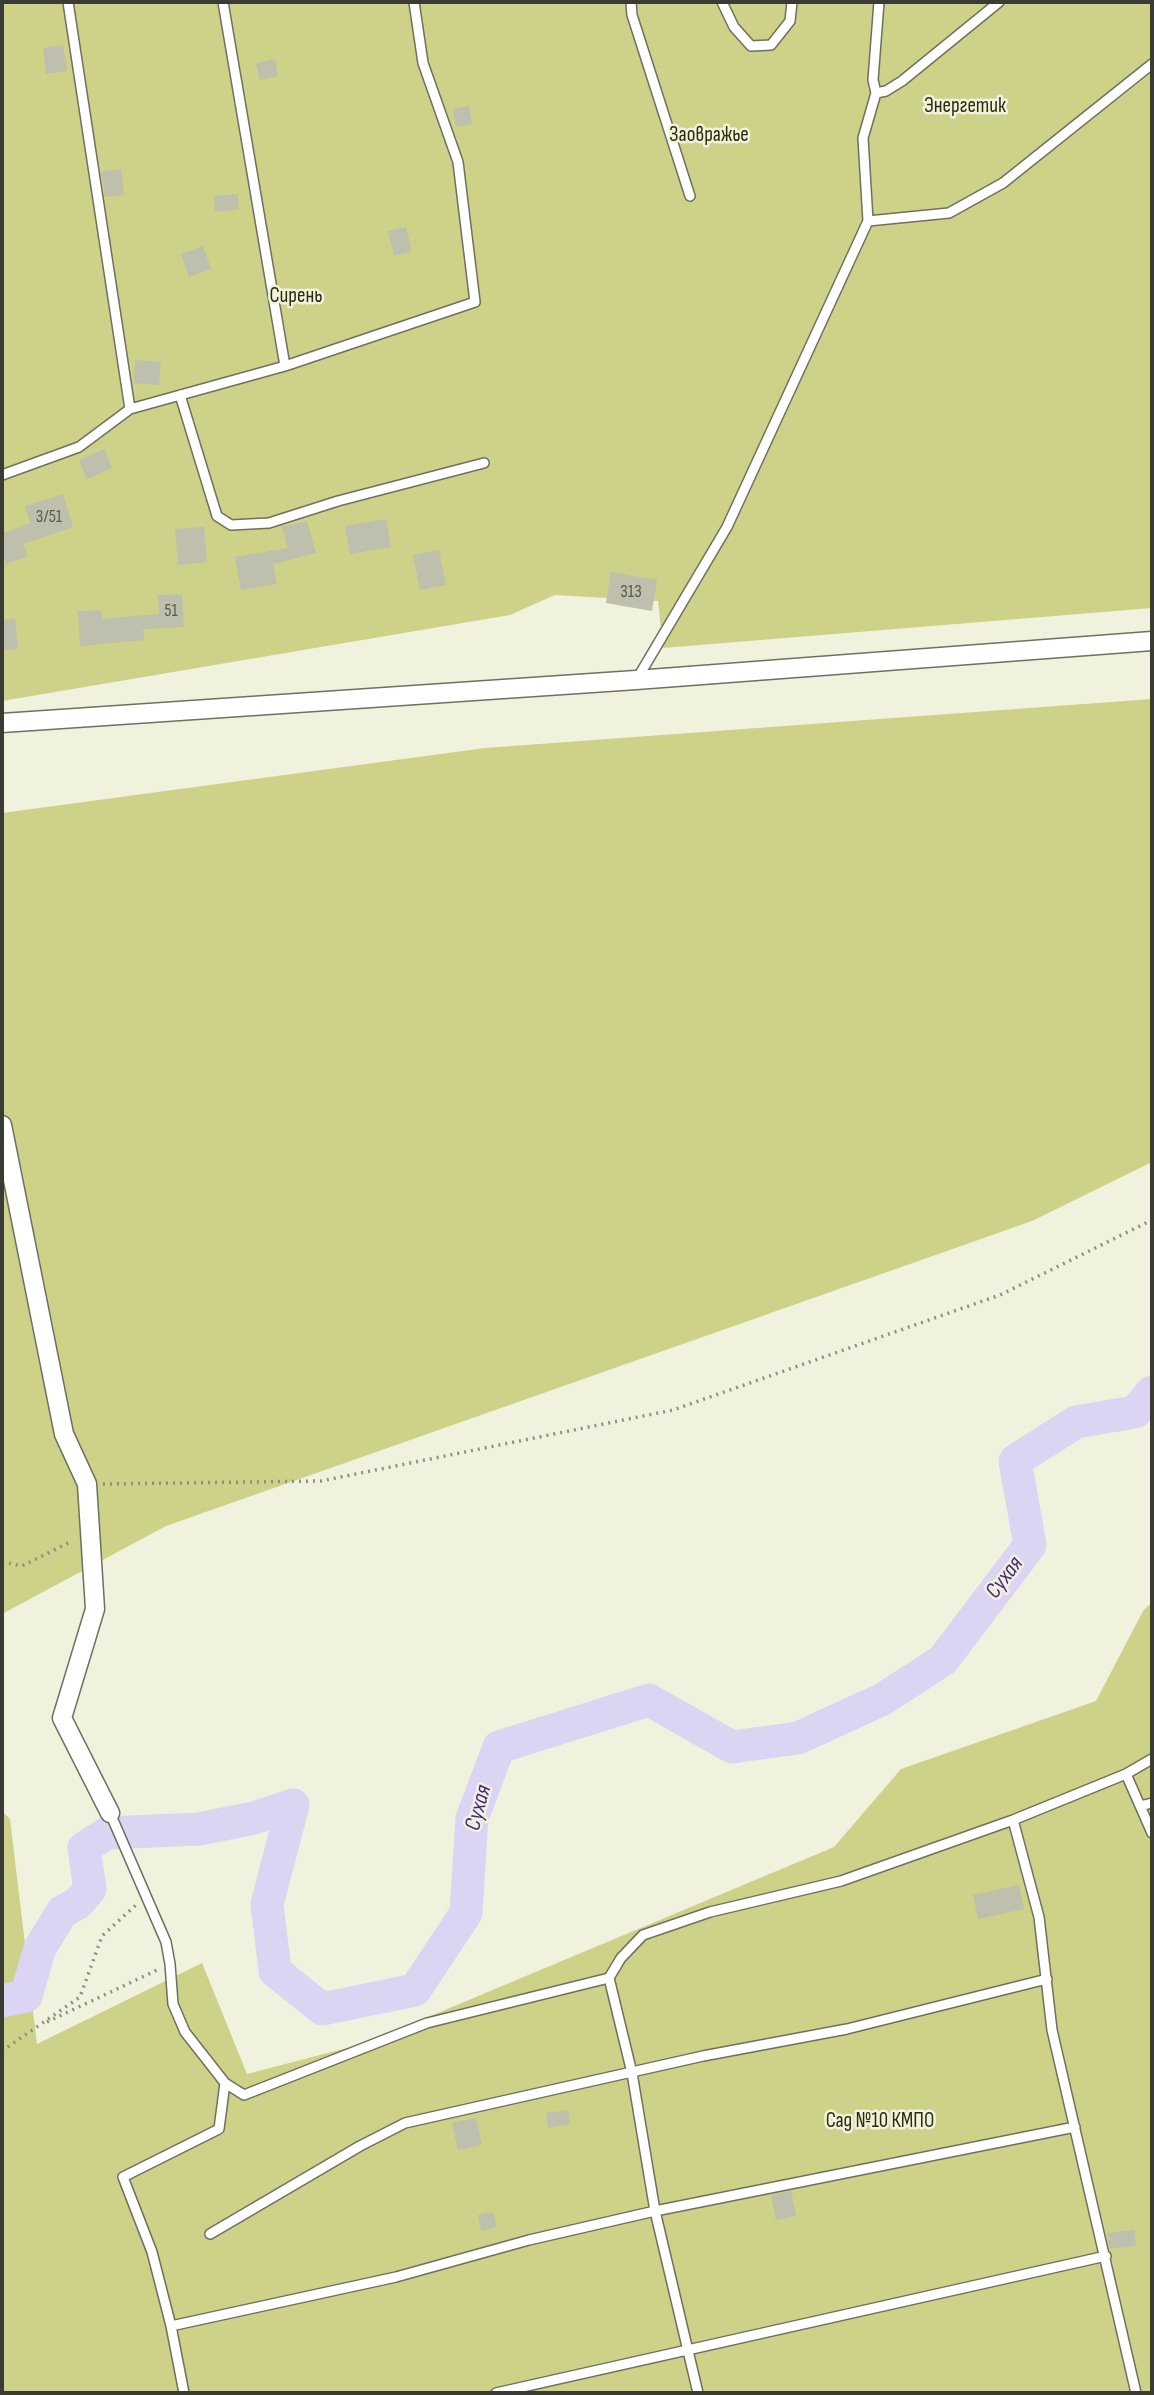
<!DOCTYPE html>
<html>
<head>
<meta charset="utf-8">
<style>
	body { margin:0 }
	#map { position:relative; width:1154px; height:2395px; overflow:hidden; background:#f1f2de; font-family:"Sofia Sans Condensed",sans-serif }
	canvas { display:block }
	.frame { position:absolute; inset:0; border:4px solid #3a3b33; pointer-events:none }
</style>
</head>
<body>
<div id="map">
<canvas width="1154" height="2395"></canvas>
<div class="frame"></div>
</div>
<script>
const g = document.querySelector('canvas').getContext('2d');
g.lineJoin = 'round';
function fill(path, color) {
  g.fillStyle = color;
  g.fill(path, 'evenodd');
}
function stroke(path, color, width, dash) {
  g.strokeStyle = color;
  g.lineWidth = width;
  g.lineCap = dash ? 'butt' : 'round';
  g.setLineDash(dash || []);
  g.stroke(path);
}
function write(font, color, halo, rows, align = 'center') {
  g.font = font + ' "Sofia Sans Condensed",sans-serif';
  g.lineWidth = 5;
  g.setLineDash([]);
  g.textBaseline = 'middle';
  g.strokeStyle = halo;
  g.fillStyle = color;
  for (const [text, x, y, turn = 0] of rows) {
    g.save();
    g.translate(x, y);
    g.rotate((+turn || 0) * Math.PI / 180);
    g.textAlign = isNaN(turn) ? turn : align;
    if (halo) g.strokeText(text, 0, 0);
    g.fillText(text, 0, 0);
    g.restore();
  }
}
const green = new Path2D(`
	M2,2H1152V608L663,648L658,601L555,595L510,615L2,701Z
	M1152,699V1162L1032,1221L166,1526L2,1614V813L485,748Z
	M1152,1602V2393H2V1811L10,1819L37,2044L202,1963L247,2074L366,2043L834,1847L901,1769L1096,1701L1143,1611Z`);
const river = new Path2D(`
	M2,2001L26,1996L40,1948L62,1912L78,1903L90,1889L84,1848L107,1833L199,1829L254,1818L293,1805L267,1904L275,1971L322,2009L415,1990L466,1913L472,1818L499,1747L649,1700L732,1747L798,1738L883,1699L943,1660L1030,1545L1015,1461L1076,1422L1135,1412L1152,1392`);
const building = new Path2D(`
	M63,45L67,71L46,74L43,48Z
	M275,59L278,76L260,80L256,63Z
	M469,106L472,124L456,127L453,109Z
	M121,169L124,195L105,197L101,171Z
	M238,194L239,209L215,212L214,196Z
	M406,227L412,252L394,256L388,231Z
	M203,246L211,269L189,277L181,254Z
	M135,360L161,362L159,385L134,383Z
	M104,449L112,468L87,479L79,460Z
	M63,494L73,527L23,544L28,556L6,564L2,554V534L30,523L25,506Z
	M386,519L391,547L350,554L345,526Z
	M307,521L316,553L273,564L277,584L241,590L235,557L288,548L282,527Z
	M204,527L207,562L178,565L175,529Z
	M439,550L446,585L420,590L413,555Z
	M611,572L657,580L652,611L606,603Z
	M182,594L184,627L143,629L144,640L80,646L78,611L101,610L102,619L159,614L158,595Z
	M15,618L18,649L2,651V620Z
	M1019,1885L1024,1909L978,1919L973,1895Z
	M568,2110L570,2124L548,2128L546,2113Z
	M476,2118L482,2145L458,2150L452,2123Z
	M791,2191L796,2216L776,2220L771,2195Z
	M493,2212L497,2227L481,2231L478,2215Z
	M1134,2230L1136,2246L1110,2249L1107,2233Z`);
const path = new Path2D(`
	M103,1484L321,1481L673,1410L1000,1295L1152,1220
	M2,1562L22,1566L72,1541
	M47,2022L157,1970
	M2,2051L80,1997L102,1936L137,1904`);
const service = new Path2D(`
	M68,2L130,409
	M223,2L285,366
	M631,2L632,15L690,196
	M722,2L734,27L751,46L771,45L790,21L792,2
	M876,93L886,91L902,81L999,2
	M868,221L949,213L1003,183L1152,64
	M180,395L217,516L231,525L269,523L338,501L484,463
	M2,475L79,447L130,409L285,366L475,302L458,162L423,63L414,2
	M637,679L727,527L868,221L863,138L876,93L873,80L879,2
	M1126,1774L1152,1833
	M1140,1806L1152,1803
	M110,1813L166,1942L170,1964L173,2004L185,2032L225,2083L244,2095L427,2023L609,1978L621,1958L643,1935L710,1912L841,1881L1013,1820L1126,1774L1152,1759
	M1013,1820L1039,1917L1052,2030L1136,2393
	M609,1978L632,2073L655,2211L698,2393
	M210,2234L360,2146L405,2123L703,2056L847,2029L1047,1979
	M171,2326L396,2277L529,2240L655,2211L1075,2127
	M184,2393L171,2326L152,2252L123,2177L219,2129L225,2083
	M496,2393L1106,2256`);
const minor = new Path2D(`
	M2,723L636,680L1152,641
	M2,1125L64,1434L87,1484L95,1609L62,1718L110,1813`);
const numberNames = [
	["3/51",49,517],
	["313",631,592],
	["51",171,611]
];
const parkNames = [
	["Энергетик",965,107],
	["Заовражье",709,136],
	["Сирень",296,297],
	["Сад №10 КМПО",880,2122]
];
const waterNames = [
	["Сухая",1005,1578,-53],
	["Сухая",479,1808,-75]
];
fill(green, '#ced188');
stroke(river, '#dbd4f3', 33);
fill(building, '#bebfac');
stroke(service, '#6f705e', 12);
stroke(minor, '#6f705e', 21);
stroke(path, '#8f9082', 3.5, [2, 5]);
stroke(service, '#fff', 9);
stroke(minor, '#fff', 18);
write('18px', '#5b5c51', null, numberNames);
write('21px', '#2b2c06', '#f1f2de', parkNames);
write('italic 23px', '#47287e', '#f1f2de', waterNames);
</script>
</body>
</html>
